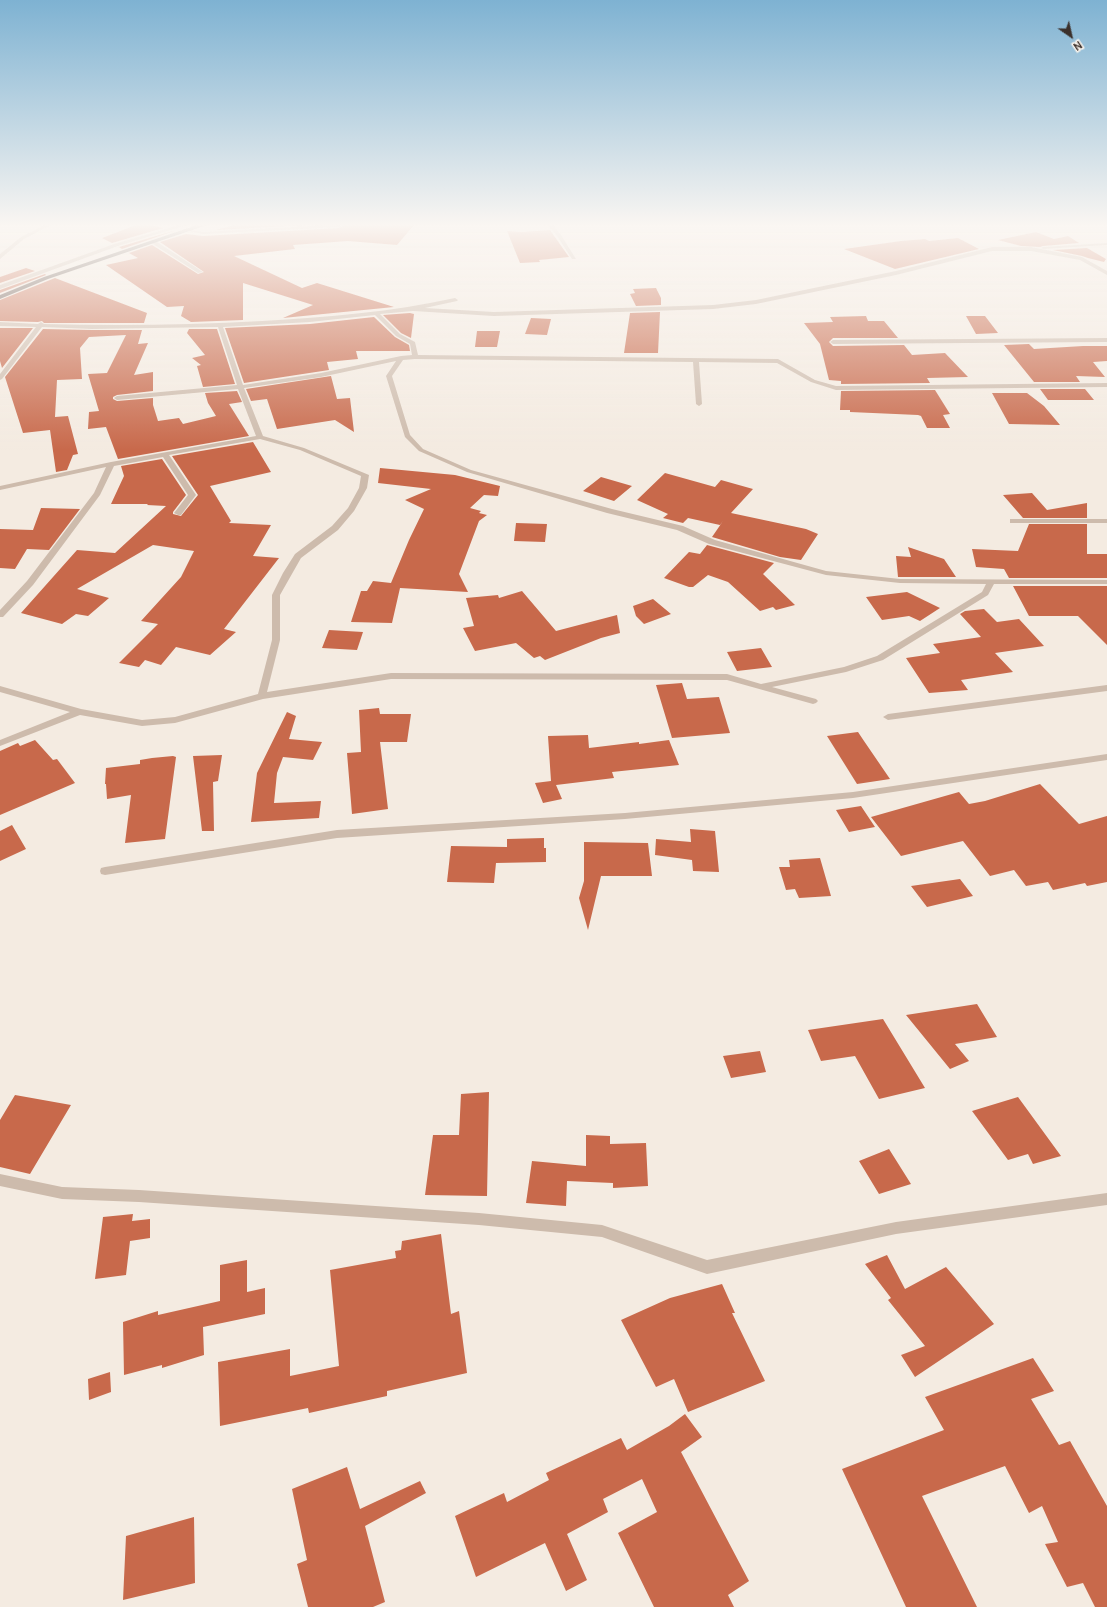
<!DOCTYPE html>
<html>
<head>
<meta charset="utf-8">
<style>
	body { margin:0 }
	#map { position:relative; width:1107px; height:1607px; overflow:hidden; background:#f4ebe1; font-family:Cabin,sans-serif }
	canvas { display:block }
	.north { position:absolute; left:1051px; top:16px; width:40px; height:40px; -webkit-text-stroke:3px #fbf5ee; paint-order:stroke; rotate:146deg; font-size:11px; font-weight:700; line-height:16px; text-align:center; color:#3b302b }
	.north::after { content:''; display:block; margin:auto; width:14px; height:18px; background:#3b302b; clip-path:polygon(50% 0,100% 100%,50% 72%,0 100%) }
</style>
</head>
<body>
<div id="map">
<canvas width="1107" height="1607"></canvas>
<div class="north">N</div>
</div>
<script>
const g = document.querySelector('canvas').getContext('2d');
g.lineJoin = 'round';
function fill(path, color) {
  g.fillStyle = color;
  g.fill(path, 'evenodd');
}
const building = new Path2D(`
	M136,225H149L163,228L112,243L102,238Z
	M235,225H304L216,230Z
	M342,225H414L397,245L348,241L293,245L295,249L234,256L302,288L317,283L394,307L283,318L313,305L243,283V320L191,322L181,316L184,306L167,307L106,265L138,258L129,253L152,245L198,274L204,272L160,242L186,234L203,236L339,228L342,227Z
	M550,230L569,257L539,260L540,262L520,263L507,231L522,232Z
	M173,231H174L122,249L119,247Z
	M1036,232L1054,239L1068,236L1079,243L1043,246L1040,247L1021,246L998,240Z
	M958,238L979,249L895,269L844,249L901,241L925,239L929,241Z
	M1087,248L1106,259L1104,262L1088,258L1082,256L1053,250Z
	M26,268L35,271L0,283V277Z
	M45,274L46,275L0,293V290Z
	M55,278L147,313L144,323H44L42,321L38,322L0,321V300Z
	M656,288L661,298V305L636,306L630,294L635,293L633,289Z
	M660,312L658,353H624L630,313Z
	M410,313L414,314L411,338L401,333L383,315Z
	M866,316L868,321H884L898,338H833L829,342L833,346L904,345L912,355L945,353L968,377L927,378L930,383L841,384V381L829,380L820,344L804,323L833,322L830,317Z
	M966,316H985L998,333L976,334Z
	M374,317L395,337L409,345L410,351H356L358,359L327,362L329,370L244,383L225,328L310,324Z
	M531,318L551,319L547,335L525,334Z
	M0,328H33L2,368L0,361Z
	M43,329L92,330H142L138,344L148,343L134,375L153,372V391L117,395L113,397V399L117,401L153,398V405L158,421L179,418L183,424L216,416L208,403L205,393L237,391L242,402L229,404L249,436L118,459L106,427L88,429L89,412L99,411L88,374L107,373L126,335L89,337L80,348L82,379L57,380L55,417L68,416L78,454L73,455L67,470L56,472L50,430L23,433L5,377Z
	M189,329H217L235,384L203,387L197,366L201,365L192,358L205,355L187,333Z
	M477,331H500L497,347H475Z
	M1029,344L1034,349L1083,346H1107V361L1093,362L1105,377L1076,376L1080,382H1034L1004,345Z
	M331,376L337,399L350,398L354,432L335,420L277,429L267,399L251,401L246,389Z
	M1040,389H1085L1094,400H1048Z
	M935,390L950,414L943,415L950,428H927L921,416L918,415L850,412V410H840L841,391Z
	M992,393H1027L1044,406L1060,425L1009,424Z
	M253,442L271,472L210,486L231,521L229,523L271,525L253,556L279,558L224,629L236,632L210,655L176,647L161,665L145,660L139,667L119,663L158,624L141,621L181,577L194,551L153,545L77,589L109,598L88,616L76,614L62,624L21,613L77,550L115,553L166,506L147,505L148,504H111L124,476L121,466L162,459L186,495L173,512V514L181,516L198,495L172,456Z
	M380,468L455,475L500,486L498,496L484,495L470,508L481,511L479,513L487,515L479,521L459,574L468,592L400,588L392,623L351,622L361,591H367L373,581L391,583L409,540L424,509L405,500L431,489L378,483Z
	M665,473L715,487L721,480L753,489L731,513L806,529L818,534L801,560L780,557L712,537L723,521L720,525L688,518L683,523L663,518L668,514L637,500Z
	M601,477L632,486L614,501L583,491Z
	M1032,493L1047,510L1087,503V518H1023L1003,495Z
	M41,508L80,509L49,550L27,549L15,569L0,568V529L33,530Z
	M516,523L547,524L545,542L514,541Z
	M1087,524V554H1107V578H1009L1004,569L976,567L972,549L1018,551L1029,524Z
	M707,545L774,563L763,574L795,605L776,610L773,607L760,611L728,582L708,575L693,587H689L664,578L689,552L700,554Z
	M908,547L944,559L956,577H898L896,556L911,557Z
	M1013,586H1107V645L1078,616H1029Z
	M522,591L556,631L617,615L620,633L601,638L545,660L540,656L534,658L516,643L475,651L463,628L474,626L466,598L498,595L499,598Z
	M907,592L940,608L920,621L909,616L882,620L866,597Z
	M653,599L671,614L644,624L636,616L633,606Z
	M984,609L997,622L1019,619L1044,646L995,653L1013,672L961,680L968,690L929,693L906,658L940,653L933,644L981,637L960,614L965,611Z
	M329,630L363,632L357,650L322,648Z
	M761,648L772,667L737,671L727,652Z
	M682,683L687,699L719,697L730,733L672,738L656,685Z
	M379,708L380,714H411L407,742H380L388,809L352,814L347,753L361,752L359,710Z
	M287,712L296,716L289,739L322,742L313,760L283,757L277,773L274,803L321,801L319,818L251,822L257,773Z
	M858,732L864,741L890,779L857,784L827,736Z
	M588,735L589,748L639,742V744L669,740L679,765L612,772L614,778L556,785L562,799L543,803L535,783L551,781L548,736Z
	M35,740L53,760L57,759L75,783L0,815V751L18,743L20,746Z
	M222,755L218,781L213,782L214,831H202L193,756Z
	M173,756L176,757L165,839L125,843L131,795L107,799L106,784H105L106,768L140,764V760L152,758Z
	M1040,784L1079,824L1107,816V882L1087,886L1085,883L1053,890L1048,882L1026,886L1014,870L990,876L963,841L901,856L871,817L959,792L969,804L985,801Z
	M861,806L875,827L849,832L836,810Z
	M12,825L26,849L0,861V831Z
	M690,829L715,831L719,872L693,871L692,860L655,855L656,839L691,842Z
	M544,838V848H546V862L496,863L494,883L447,882L451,846L507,847V839Z
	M584,842L648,843L652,876H601L588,930L579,898L584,881Z
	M820,858L831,896L799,898L795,889L786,890L779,867H790L789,860Z
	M960,879L973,896L927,907L911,886Z
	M977,1004L997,1037L955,1044L969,1061L950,1069L906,1015Z
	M883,1019L925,1088L879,1099L855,1056L821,1061L808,1030Z
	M760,1051L766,1072L731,1078L723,1056Z
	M489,1092L487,1196L425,1195L433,1135H459L461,1094Z
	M15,1095L71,1105L30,1174L0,1167V1120Z
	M1018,1097L1061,1156L1033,1164L1028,1154L1008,1160L972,1111Z
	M586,1135L610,1136V1144L646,1143L648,1186L613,1188V1183L567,1181L566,1206L526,1203L532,1161L586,1166Z
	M889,1149L911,1184L879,1194L859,1161Z
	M133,1214L132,1221L150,1219V1238L130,1241L126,1275L95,1279L103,1217Z
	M441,1234L451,1314L459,1311L467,1373L387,1391V1396L309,1413L308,1408L220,1426L218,1362L290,1349V1376L339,1366L330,1270L396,1258L395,1251L401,1250L402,1241Z
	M887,1255L905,1289L946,1267L994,1324L915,1377L901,1355L925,1346L888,1300L891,1298L865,1264Z
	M247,1260V1292L265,1288V1314L203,1327L204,1355L162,1368V1365L124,1375L123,1322L158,1311V1315L220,1301V1265Z
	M722,1284L735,1313H732L765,1381L688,1412L674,1379L656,1387L621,1320L670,1298Z
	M1033,1358L1054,1391L1031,1399L1059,1445L1070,1441L1107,1506V1607H1095L1083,1583L1067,1587L1045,1544L1058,1542L1042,1506L1029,1513L1005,1466L922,1496L977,1607H906L842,1469L944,1430L925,1397Z
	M110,1372L111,1392L89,1400L88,1379Z
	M685,1414L702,1437L681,1452L749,1581L728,1595L734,1607H654L618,1533L657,1512L642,1479L603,1499L608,1512L567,1534L587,1580L566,1591L545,1543L476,1577L455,1516L504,1493L507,1502L549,1480L546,1473L621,1438L627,1450L669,1426Z
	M347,1467L360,1509L420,1481L426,1493L365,1526L385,1602L373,1607H308L297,1564L307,1560L292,1489Z
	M194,1517L195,1583L123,1600L126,1536Z`);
const minor = new Path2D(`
	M45,225H51L24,239L0,259V254L21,237Z
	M180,225H187L118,246L0,289V285L114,244Z
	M331,225L341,226L339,227L203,234L183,230L185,229L203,232Z
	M548,225H553L561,235L576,259H572L557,236Z
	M152,240H154L203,272L198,273L150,242Z
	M1107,243V245L1043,249L1041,248L1043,247Z
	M992,247H1031L1082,257L1107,271V275L1080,260L1031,251H992L896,275L756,304L713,309L494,316L413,311L380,314L400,334L415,342L418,355L778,359L815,380L836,386L1107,383V387L836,390L811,382L777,363L699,362L702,404L699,406L696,404L693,362L415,359L403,360L392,376L410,435L423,449L471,470L612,509L683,526L715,540L826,571L900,579L1107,580V584H994L988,595L883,660L846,672L772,687L816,699L818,701L816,703L813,704L727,680L391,679L263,699L175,723L142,726L80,715L0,746V740L70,712L0,692V686L81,709L142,720L175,717L258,694L272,640V595L283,573L295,554L332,526L348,508L359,488L361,476L300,450L260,439L169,455L196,495L181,515H178L174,513L188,495L163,457L114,466L100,495L33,585L3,617H0V610L27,581L94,493L106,467L0,490V486L111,462L256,436L238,389L117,400L114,398L117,396L237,385L218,327L92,329L42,327L2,379L0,380V374L36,327L0,326V322L38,324L41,322L44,324C116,326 190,325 262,321C327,317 392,312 455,298L458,300L457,301L425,308L494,312L713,305L756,300L896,271ZM375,315L396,336L410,344L412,355L401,356L321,373L243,385L223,327L310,322ZM396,361L386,376L405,437L419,451L467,472L607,513L677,530L709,544L826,575L900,583L986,584L982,592L877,656L844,667L761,684L727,674L391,673L267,692L280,640V595L301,558L338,530L354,511L367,488L369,475L304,448L263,436L244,388L321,377Z
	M1107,338V342L833,344L830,342L833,340Z
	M1010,519H1107V523H1010Z
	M1107,685V691L888,720L883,717L888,714Z
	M1107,754V760L853,798L625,819L337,838L105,875L101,874L100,871L101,868L105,867L337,830L625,813L853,792Z
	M0,1174L62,1187L139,1190L479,1213L602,1225L707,1260L896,1222L1107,1193V1205L896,1234L707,1274L602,1237L479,1225L139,1202L62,1199L0,1186Z`);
const highway = new Path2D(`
	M197,225H207L48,279L0,299V295L44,277Z`);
fill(building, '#c8694b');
fill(minor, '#cdbbac');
fill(highway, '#5c4a42');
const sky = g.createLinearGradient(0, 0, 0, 450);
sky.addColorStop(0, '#7eb2d2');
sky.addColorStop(0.5, '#faf6f2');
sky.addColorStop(1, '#faf6f200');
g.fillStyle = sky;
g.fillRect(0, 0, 1107, 450);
</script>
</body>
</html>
